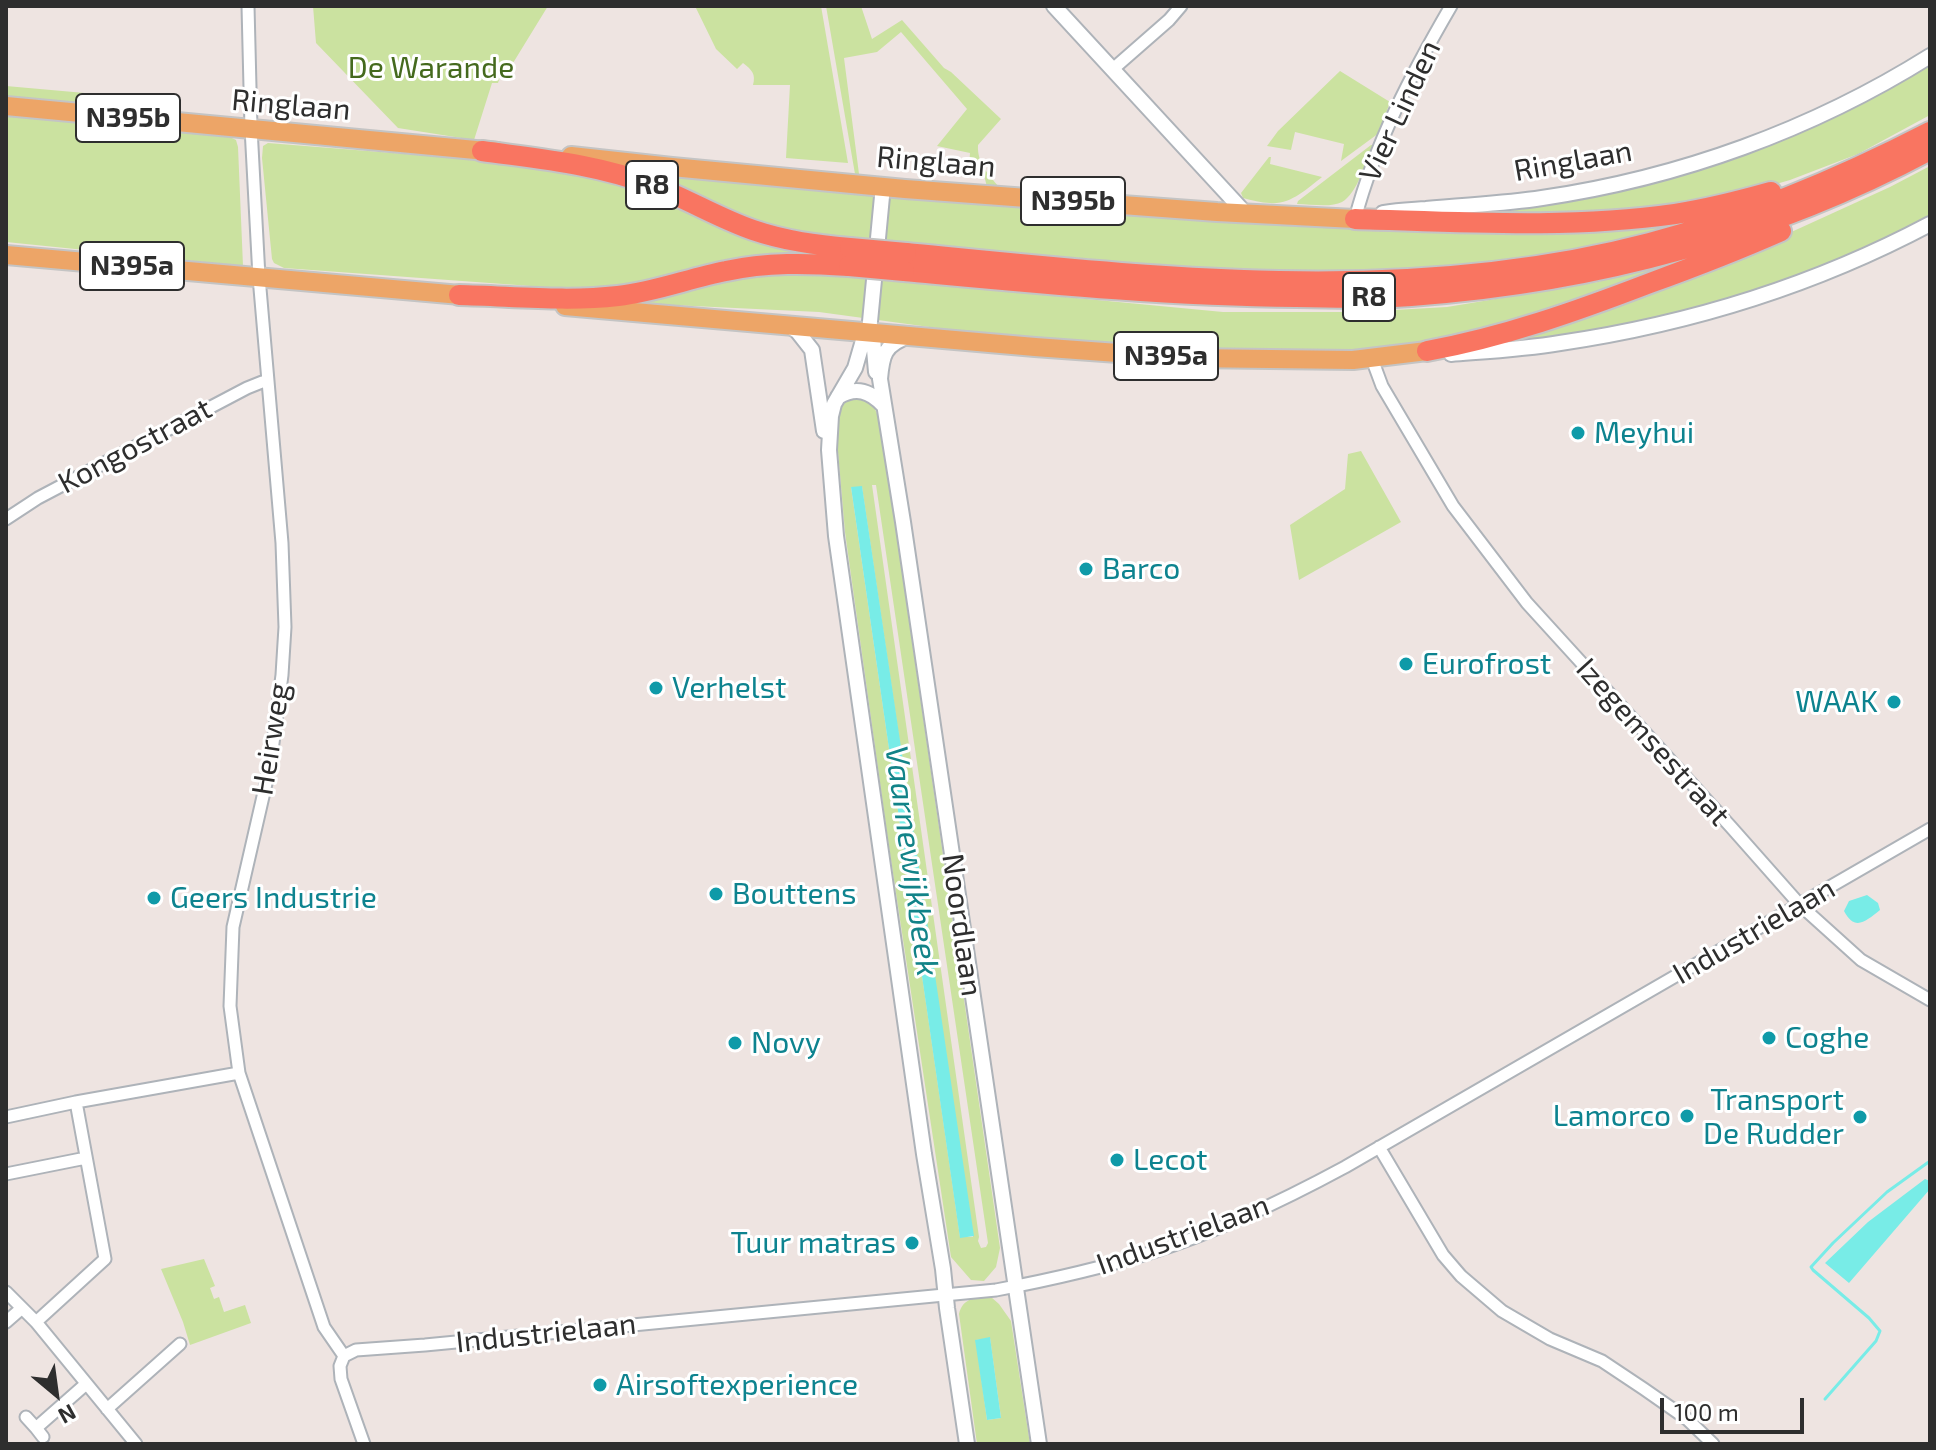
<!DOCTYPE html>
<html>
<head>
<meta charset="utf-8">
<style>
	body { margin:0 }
	#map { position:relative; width:1936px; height:1450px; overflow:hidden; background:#eee4e1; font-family:"Exo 2",sans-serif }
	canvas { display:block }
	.frame { position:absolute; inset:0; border:8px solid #2e2e2e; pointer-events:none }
	.north { position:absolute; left:16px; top:1354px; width:80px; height:80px; -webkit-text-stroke:6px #fff; paint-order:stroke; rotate:151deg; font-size:22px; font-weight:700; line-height:32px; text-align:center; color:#2e2e2e }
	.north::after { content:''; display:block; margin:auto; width:28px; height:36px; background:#2e2e2e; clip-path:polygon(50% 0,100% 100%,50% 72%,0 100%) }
	.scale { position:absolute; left:1660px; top:1398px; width:144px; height:36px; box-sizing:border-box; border:4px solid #2e2e2e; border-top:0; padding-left:10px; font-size:24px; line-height:28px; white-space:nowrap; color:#2e2e2e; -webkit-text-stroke:6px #fff; paint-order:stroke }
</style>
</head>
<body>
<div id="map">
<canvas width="1936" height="1450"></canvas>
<div class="frame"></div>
<div class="north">N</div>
<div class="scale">100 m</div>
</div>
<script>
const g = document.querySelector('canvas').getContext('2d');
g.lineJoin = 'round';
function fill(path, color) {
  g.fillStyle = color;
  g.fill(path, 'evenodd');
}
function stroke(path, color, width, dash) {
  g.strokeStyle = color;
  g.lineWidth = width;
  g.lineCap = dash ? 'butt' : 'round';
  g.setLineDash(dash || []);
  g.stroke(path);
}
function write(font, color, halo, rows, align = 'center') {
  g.font = font + ' "Exo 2",sans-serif';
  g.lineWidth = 6;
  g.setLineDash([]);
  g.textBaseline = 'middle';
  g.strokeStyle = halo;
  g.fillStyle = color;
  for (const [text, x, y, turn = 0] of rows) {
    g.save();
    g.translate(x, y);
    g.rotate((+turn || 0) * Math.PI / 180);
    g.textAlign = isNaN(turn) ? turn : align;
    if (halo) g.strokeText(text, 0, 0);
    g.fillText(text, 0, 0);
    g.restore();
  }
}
const green = new Path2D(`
	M313,6H548L513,63L505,62L498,83H492L474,140L398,128L316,43Z
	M695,6H821L848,163L786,158L790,85H753C756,74 752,70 743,63L737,69L716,49Z
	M826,6H861L872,39L902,20L944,68L951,72L1001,119L978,145C977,163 988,174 999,187H987L983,171L977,166H969L970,153L937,146L967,109L901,32L877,52L844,58L859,174H855Z
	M1930,63V115L1858,154L1790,180L1724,199L1651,212L1464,217C1500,212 1537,208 1573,201C1699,176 1820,132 1930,63Z
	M1340,71L1390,102L1379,133L1341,161L1344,144L1295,132L1291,150L1267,146L1278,131Z
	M6,86L96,94V104L6,96Z
	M6,114L226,135L236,140L238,147L243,266L6,242Z
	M268,143L530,164L599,175L835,253L599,291L284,268L274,263L272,259L262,158L263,146Z
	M1371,145H1373C1367,160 1357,194 1342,202C1331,208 1310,204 1297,204L1298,201Z
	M1269,157H1271L1270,164L1322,177C1307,189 1290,205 1270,203C1261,203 1252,200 1243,198L1241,193Z
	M1930,166V217L1847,257L1778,284L1710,306L1584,334L1478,347L1787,234L1890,187Z
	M633,170L1085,212L1283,224L1709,217L1609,245L1489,265L1426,272L1260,274L775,231Z
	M1713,247L1717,252L1509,326L1440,342L1368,353L1248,351L981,334L819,312L609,302L762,270L835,275L1223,312H1359L1447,307L1598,282Z
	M856,398C874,399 877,412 881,427L1000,1248L996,1267L984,1281L971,1280L951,1257L888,840L845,532L836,429L838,411L844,402ZM872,485H876L988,1243L986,1247L981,1248L978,1241L979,1237ZM851,487H862L973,1237H960Z
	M1361,451L1401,522L1299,580L1290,525L1345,489L1348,454Z
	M204,1259L215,1286L210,1288L214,1299L219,1297L224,1312L245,1305L251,1323L190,1345L183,1322L161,1269Z
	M991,1297L999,1304L1011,1321L1030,1444H977L959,1314C963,1297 976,1298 991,1297ZM990,1338L1001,1418L987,1420L976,1340Z`);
const water = new Path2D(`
	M862,486L974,1236L960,1238L851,487Z
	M1867,895L1878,903L1880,910C1866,921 1855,932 1844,911L1849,901Z
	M1925,1179L1930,1181V1189L1849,1283L1825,1263L1868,1222Z
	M990,1337L1001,1418L987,1420L975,1340Z`);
const stream = new Path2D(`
	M1825,1399L1876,1341L1880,1331L1869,1318L1813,1270L1811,1267L1833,1243L1887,1192L1930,1161`);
const minor = new Path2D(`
	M248,6L251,128L259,277L282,543L285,627L282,675L270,766L233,927L230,1006L239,1073L324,1327L344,1356
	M1113,69L1169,20L1181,6
	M1355,219C1375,143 1412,73 1451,6
	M1372,359L1382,386L1453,506L1527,603L1731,827L1800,905L1861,960L1930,1000
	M6,519L38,498L247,388L262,382H268
	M6,1117L76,1102L239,1073
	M1379,1147L1443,1255L1461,1276L1502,1311L1550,1339L1602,1361L1644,1389L1687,1419L1713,1444
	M6,1174L86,1158
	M6,1292L36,1322L136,1444
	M6,1322L22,1308
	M36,1322L105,1259L76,1102
	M344,1356L356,1350L425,1345L996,1290C1049,1280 1102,1268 1153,1252C1220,1231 1284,1200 1345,1167L1930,829
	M344,1356L340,1366L341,1379L364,1444
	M107,1409L180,1344
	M26,1417L36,1428
	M43,1437L36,1428L86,1384`);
const tertiary = new Path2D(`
	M1054,6L1245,213
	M1383,213C1398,210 1412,210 1426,209C1465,205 1504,204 1542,198C1679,178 1812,130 1930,56
	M786,324L797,331L812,350L824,431
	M869,332L864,337L855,368L834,404L831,416L829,450L836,536L924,1154L943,1269L947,1308L967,1444
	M909,336C884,345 882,355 880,379L903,522L1039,1444
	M1451,354C1488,351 1524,349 1560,343C1689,324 1815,285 1930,224
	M876,372L873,338L869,332L883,186
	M838,397C856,386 870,391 883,405`);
const primary = new Path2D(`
	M6,106L497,152
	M571,156L672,167L905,189L1217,212L1355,219
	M6,255L472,296
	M565,306L1035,347L1187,358L1353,360L1427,351`);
const motorway = new Path2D(`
	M482,151C539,159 597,164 651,185C686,198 718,218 753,230C785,241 817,245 850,248
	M1355,219C1462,222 1568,229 1675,214C1707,209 1739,201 1771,192
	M906,253C1152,277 1407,307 1650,243C1748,217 1841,178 1930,132
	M904,271C1035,283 1165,296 1296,297C1334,298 1373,299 1411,296C1592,283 1769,236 1930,150
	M459,295C511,296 566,302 618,296C655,292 690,278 726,271C767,262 807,263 849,266
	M1427,351C1504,337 1577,311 1650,283C1694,267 1738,250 1781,231`);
const motorwayBridge = new Path2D(`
	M850,248L906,253
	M849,266L904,271`);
const markers = [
	[1578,433,8,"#0f9aa8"],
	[1086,569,8,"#0f9aa8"],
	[1406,664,8,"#0f9aa8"],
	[656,688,8,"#0f9aa8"],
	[1894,702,8,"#0f9aa8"],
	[716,894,8,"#0f9aa8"],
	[154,898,8,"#0f9aa8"],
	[1769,1038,8,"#0f9aa8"],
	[735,1043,8,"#0f9aa8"],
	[1687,1116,8,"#0f9aa8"],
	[1860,1117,8,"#0f9aa8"],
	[1117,1160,8,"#0f9aa8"],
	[912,1243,8,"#0f9aa8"],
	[600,1385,8,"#0f9aa8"]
];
const shields = [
	[128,118,104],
	[652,185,52],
	[1073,201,104],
	[132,266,104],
	[1369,297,52],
	[1166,356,104]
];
const shieldNames = [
	["N395b",128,118],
	["R8",652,185],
	["N395b",1073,201],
	["N395a",132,266],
	["R8",1369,297],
	["N395a",1166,356]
];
const parkNames = [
	["De Warande",431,68]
];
const streetNames = [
	["Ringlaan",291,105,5],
	["Vier Linden",1400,111,-65],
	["Ringlaan",1573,161,-10],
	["Ringlaan",936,162,5],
	["Kongostraat",135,446,-28],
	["Heirweg",271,739,-81],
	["Izegemsestraat",1653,742,48],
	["Noordlaan",962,925,82],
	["Industrielaan",1754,931,-30],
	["Industrielaan",1183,1235,-20],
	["Industrielaan",546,1333,-6]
];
const cultureNames = [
	["Meyhui",1594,433],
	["Barco",1102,569],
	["Eurofrost",1422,664],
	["Verhelst",672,688],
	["WAAK",1878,702,"right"],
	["Bouttens",732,894],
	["Geers Industrie",170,898],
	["Coghe",1785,1038],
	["Novy",751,1043],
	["Transport",1844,1100,"right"],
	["De Rudder",1844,1134,"right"],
	["Lamorco",1671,1116,"right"],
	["Lecot",1133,1160],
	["Tuur matras",896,1243,"right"],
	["Airsoftexperience",616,1385]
];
const waterNames = [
	["Vaarnewijkbeek",912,861,82]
];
fill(green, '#cbe2a0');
fill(water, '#78ece7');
stroke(stream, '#78ece7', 3);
stroke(minor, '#aeb3b9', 15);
stroke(tertiary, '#aeb3b9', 18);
stroke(primary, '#c4c4c4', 22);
stroke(motorway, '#c4c4c4', 24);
stroke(minor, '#fff', 11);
stroke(tertiary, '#fff', 14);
stroke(primary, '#eda567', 18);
stroke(motorway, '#f97561', 20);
stroke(motorwayBridge, '#c4c4c4', 24, []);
stroke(motorwayBridge, '#f97561', 20);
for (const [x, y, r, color] of markers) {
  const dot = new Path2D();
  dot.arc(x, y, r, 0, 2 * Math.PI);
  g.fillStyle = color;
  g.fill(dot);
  stroke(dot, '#fff', 3);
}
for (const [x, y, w] of shields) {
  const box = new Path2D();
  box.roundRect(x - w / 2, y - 24, w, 48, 6);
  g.fillStyle = '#fff';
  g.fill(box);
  stroke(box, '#2e2e2e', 2);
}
write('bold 28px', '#2e2e2e', null, shieldNames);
write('30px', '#456a1e', '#fff', parkNames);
write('30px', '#2e2e2e', '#fff', streetNames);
write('30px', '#0d838f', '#fff', cultureNames, 'left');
write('italic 32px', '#128388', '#fff', waterNames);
</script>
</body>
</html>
